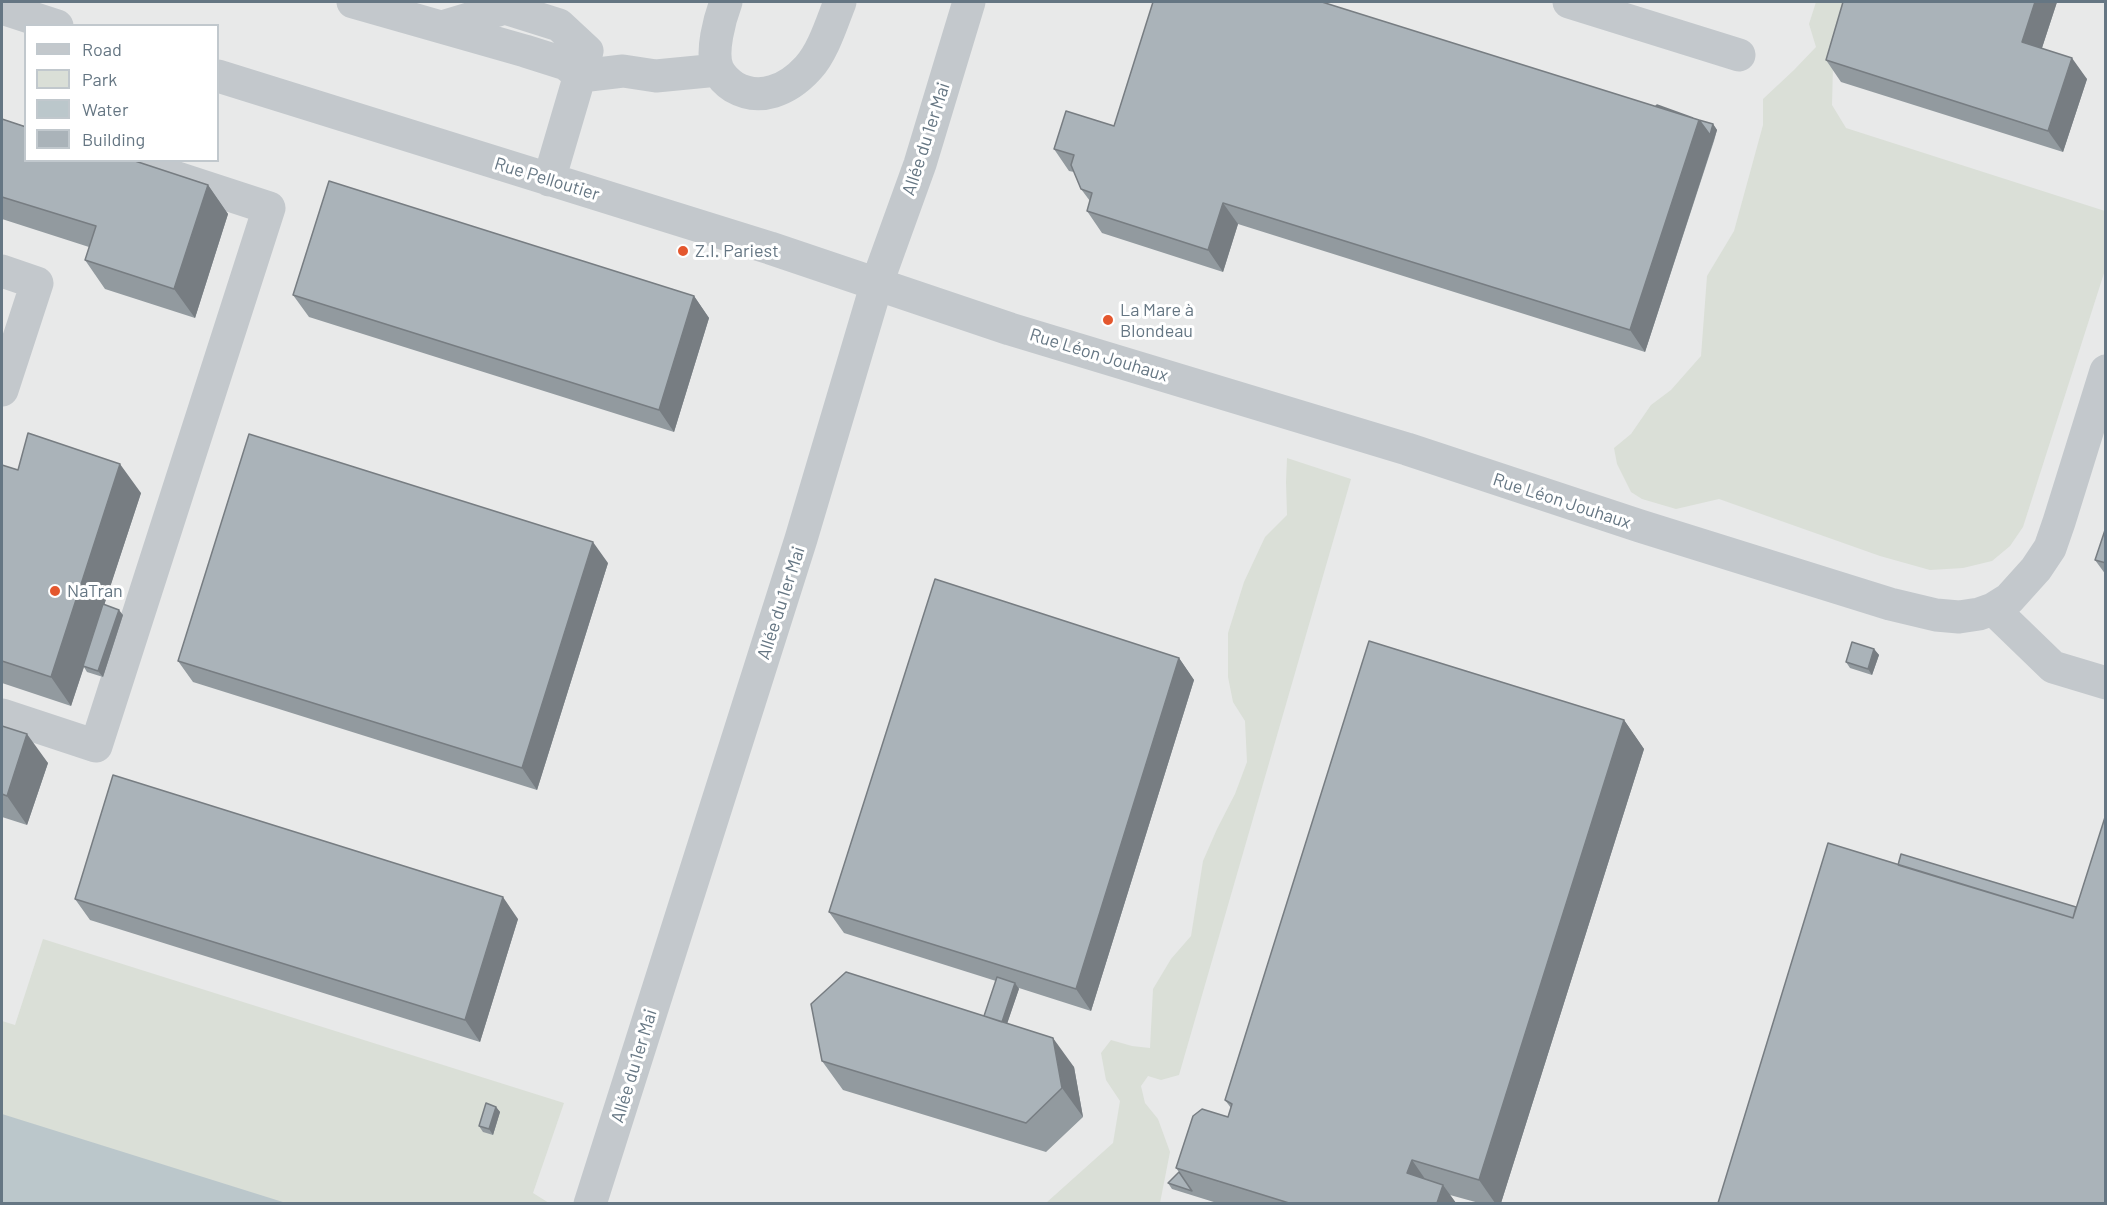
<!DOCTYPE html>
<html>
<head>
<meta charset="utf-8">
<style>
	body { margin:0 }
	#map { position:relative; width:2107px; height:1205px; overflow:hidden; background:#fafaf8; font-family:Barlow,sans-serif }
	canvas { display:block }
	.frame { position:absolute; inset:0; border:3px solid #657683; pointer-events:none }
	.legend { position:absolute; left:24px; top:24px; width:195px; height:138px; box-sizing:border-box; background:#fff; border:2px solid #c1c8cd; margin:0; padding:8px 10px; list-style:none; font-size:18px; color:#657683 }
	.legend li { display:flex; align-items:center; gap:12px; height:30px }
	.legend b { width:30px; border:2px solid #c1c8cd }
</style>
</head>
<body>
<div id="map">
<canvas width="2107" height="1205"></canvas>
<div class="frame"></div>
<ul class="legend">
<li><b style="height:8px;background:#c3c8cc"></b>Road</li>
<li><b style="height:16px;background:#dadfd7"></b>Park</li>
<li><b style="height:16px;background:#bbc7cb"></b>Water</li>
<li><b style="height:16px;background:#aab3b9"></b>Building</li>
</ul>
</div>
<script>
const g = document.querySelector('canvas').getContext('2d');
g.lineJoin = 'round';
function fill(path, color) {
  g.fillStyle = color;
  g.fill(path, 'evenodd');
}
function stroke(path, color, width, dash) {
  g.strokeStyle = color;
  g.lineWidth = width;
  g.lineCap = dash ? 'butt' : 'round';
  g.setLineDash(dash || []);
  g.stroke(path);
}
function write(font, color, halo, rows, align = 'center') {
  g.font = font + ' Barlow,sans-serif';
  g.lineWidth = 6;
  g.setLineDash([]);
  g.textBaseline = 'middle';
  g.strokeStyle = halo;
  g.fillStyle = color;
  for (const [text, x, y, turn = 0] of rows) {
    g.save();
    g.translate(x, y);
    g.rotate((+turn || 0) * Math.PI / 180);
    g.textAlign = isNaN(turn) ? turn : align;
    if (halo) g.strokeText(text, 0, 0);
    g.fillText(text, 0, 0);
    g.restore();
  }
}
const built = new Path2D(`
	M2,2H2105V1203H2ZM26,26H218V160H26Z`);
const green = new Path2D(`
	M1816,2H1864L1833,66L1832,105L1846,128L2105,211V270L2023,527L2010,546L1992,561L1963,568L1930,570L1880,556L1719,499L1676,509L1642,499L1631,492L1617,464L1614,448L1631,434L1651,405L1671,390L1701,356L1707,276L1734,231L1763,125V99L1794,70L1816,47L1809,24Z
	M1287,458L1351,479L1179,1075L1161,1080L1148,1076L1141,1086L1145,1103L1158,1119L1170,1152L1160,1203H1046L1113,1143L1120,1101L1106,1080L1101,1053L1111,1040L1132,1046L1150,1048L1153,989L1171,959L1191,936L1203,861L1217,829L1235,794L1247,762L1245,721L1233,702L1228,677V633L1244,582L1265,537L1287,515L1286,482Z
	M43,939L564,1103L533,1193L549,1203H2V1021L15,1025Z`);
const water = new Path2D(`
	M2,1114L286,1203H2Z`);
const minor = new Path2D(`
	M353,2L525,51L566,64L581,76L623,71L656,76L718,70
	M726,2C720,18 710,53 718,70C721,76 728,83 734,87C760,102 788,90 808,68C823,52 832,22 840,2
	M1569,2L1739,55
	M2,8L57,26
	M442,27L505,8L559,25L587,51L549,180
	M218,76L770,248L1010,329L1407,449L1640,526L1890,604L1936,615L1959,617L1979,614L1993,609L2009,599L2036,569L2050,548L2059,522L2106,371
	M2,271L37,283L2,390
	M1993,609L2053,667L2106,683
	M2,715L96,746L269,208L122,160
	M590,1204L801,539L877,283L920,164L969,2`);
const wall = new Path2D(`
	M1843,2H2057L2042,48L2087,79L2063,152L1841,82L1826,60Z
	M2,119L208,185L228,214L195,318L105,289L85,260L89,247L2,219Z
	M1713,124L1717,130L1714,141L1645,352L1238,224L1223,272L1102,233L1087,211L1090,201L1081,189L1074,172L1069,171L1054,149L1114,126Z
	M293,295L694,296L709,318L674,432L309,317Z
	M2,465L18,470L141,493L104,605L123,615L103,677L87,672L84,667L71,706L2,683Z
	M2106,527V575L2095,560Z
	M608,563L537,790L193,682L178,661Z
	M1874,649L1879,655L1872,675L1850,668L1846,662Z
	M1179,658L1194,680L1091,1011L1019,988L1007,1024L1074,1067L1083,1117L1046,1152L843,1090L822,1061L984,1016L996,981L844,933L829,912Z
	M1624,720L1644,749L1501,1203H1479L1450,1195L1456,1203H1217L1172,1189L1168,1183L1179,1172L1176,1168L1228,1117L1231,1108L1225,1100Z
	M2,726L48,763L27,825L2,817Z
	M75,899L518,919L480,1042L90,920Z
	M496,1107L500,1112L493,1135L483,1132L479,1126Z`);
const shadedWall = new Path2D(`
	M2035,2H2057L2037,63L2022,42Z
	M2072,58L2087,79L2063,152L2048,131Z
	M1699,120L1713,124L1717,130L1645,352L1630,330Z
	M208,185L228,214L195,318L174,289Z
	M1223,203L1238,224L1223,272L1208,250Z
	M694,296L709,318L674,432L659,410Z
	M120,464L141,493L71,706L51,677Z
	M593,542L608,563L537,790L522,768Z
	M119,610L123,615L103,677L98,671Z
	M1874,649L1879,655L1872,675L1868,669Z
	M1179,658L1194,680L1091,1011L1076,989Z
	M1624,720L1644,749L1501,1203H1495L1479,1180Z
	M27,734L48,763L27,825L7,796Z
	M503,897L518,919L480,1042L465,1020Z
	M1015,983L1019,989L1000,1044L996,1038Z
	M1053,1038L1074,1067L1083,1117L1062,1088Z
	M496,1107L500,1112L493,1135L489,1129Z
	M1412,1160L1432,1189L1407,1173Z
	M1443,1185L1456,1203H1437Z`);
const building = new Path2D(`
	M1153,2H1322L1699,120L1630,330L1223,203L1208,250L1087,211L1092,193L1081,189L1071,165L1074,155L1054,149L1066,111L1114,126Z
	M1843,2H2035L2022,42L2072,58L2048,131L1826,60Z
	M1657,105L1693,118L1656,106Z
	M2,119L26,127V160H132L208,185L174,289L85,260L96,226L2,197Z
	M1699,120L1713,124L1710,135Z
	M329,181L694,296L659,410L293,295Z
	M28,433L120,464L51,677L2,661V465L18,470Z
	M249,434L593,542L522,768L178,661Z
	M2106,527V563L2095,560Z
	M935,579L1179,658L1076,989L829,912Z
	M103,604L119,610L98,671L83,666Z
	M1369,641L1624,720L1479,1180L1412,1160L1407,1173L1443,1185L1437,1203H1289L1176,1168L1193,1116L1202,1109L1228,1117L1232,1104L1225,1100Z
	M1852,642L1874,649L1868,669L1846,662Z
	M2,726L27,734L7,796L2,794Z
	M113,775L503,897L465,1020L75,899Z
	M2106,814V1203H1718L1828,843L2073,918Z
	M1901,854L2076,907L2073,918L1898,865Z
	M846,972L1053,1038L1062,1088L1026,1123L822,1061L811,1004Z
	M997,977L1015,983L1002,1022L984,1016Z
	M486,1103L496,1107L489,1129L479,1126Z
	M1179,1172L1192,1191L1168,1183Z`);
const markers = [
	[683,251,6,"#e4572e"],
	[1108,320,6,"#e4572e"],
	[55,591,6,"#e4572e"]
];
const streetNames = [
	["Allée du 1er Mai",926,139,-72],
	["Rue Pelloutier",547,179,17],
	["Rue Léon Jouhaux",1099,355,17],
	["Rue Léon Jouhaux",1562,501,18],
	["Allée du 1er Mai",781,603,-72],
	["Allée du 1er Mai",634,1066,-73]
];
const poiNames = [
	["Z.I. Pariest",695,251],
	["La Mare à",1120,310],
	["Blondeau",1120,331],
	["NaTran",67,591]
];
fill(built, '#e8e9e9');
fill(green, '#dadfd7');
fill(water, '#bbc7cb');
stroke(minor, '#c3c8cc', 33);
fill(wall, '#929a9f');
fill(shadedWall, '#777d82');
fill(building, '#aab3b9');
stroke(building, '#777d82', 1.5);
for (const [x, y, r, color] of markers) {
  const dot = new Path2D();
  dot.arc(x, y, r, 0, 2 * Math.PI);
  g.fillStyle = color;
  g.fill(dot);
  stroke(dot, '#fff', 2);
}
write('18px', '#657683', '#fff', streetNames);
write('18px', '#657683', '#fff', poiNames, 'left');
</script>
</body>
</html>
